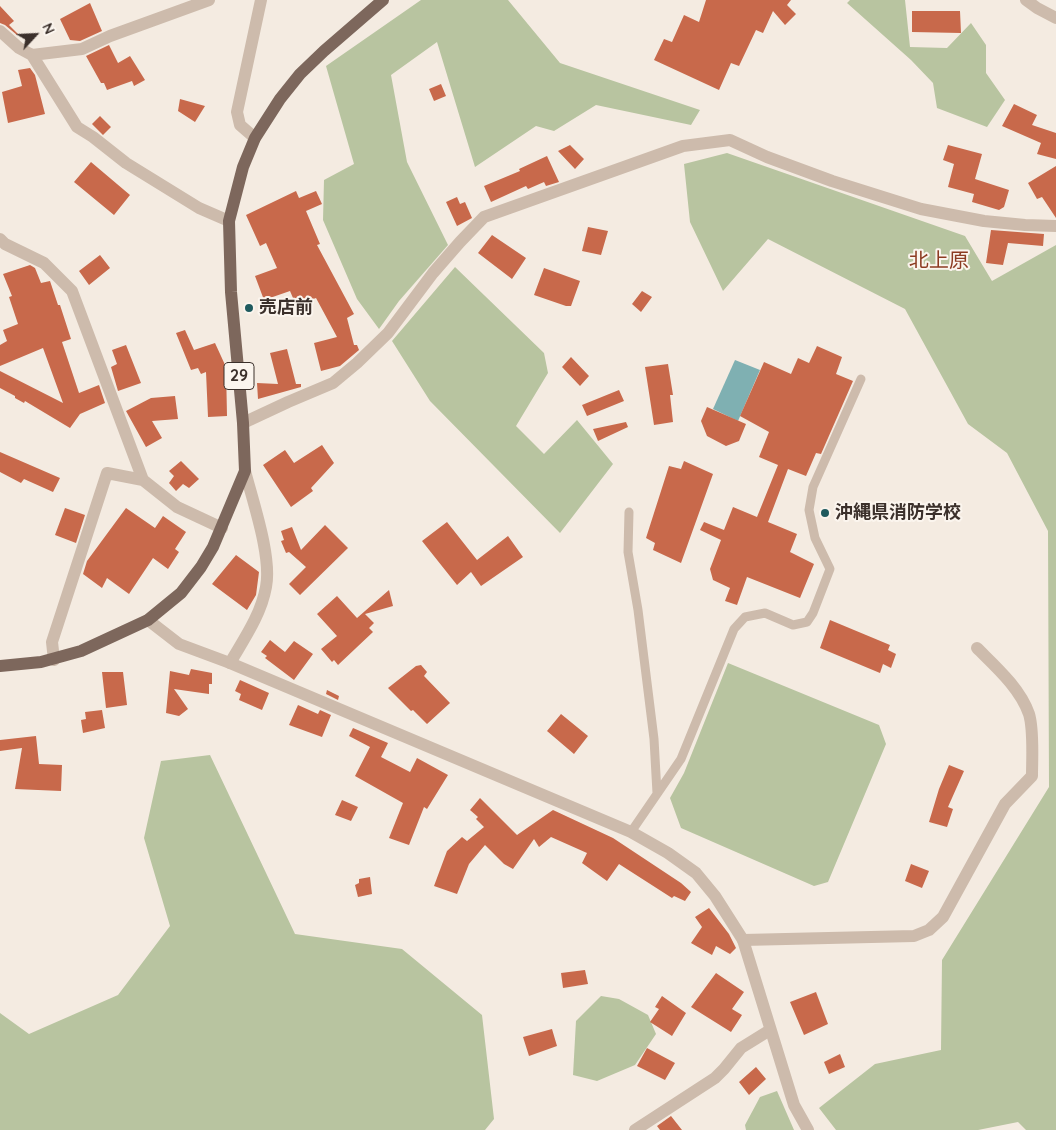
<!DOCTYPE html>
<html>
<head>
<meta charset="utf-8">
<style>
	body { margin:0 }
	#map { position:relative; width:1056px; height:1130px; overflow:hidden; background:#f4ebe1; font-family:Quicksand,sans-serif }
	canvas { display:block }
	.north { position:absolute; left:10px; top:10px; width:50px; height:50px; -webkit-text-stroke:4px #fbf5ee; paint-order:stroke; rotate:65deg; font-size:14px; font-weight:700; line-height:20px; text-align:center; color:#3b302b }
	.north::after { content:''; display:block; margin:auto; width:18px; height:22px; background:#3b302b; clip-path:polygon(50% 0,100% 100%,50% 72%,0 100%) }
</style>
</head>
<body>
<div id="map">
<canvas width="1056" height="1130"></canvas>
<div class="north">N</div>
</div>
<script>
const g = document.querySelector('canvas').getContext('2d');
g.lineJoin = 'round';
function fill(path, color) {
  g.fillStyle = color;
  g.fill(path, 'evenodd');
}
function stroke(path, color, width, dash) {
  g.strokeStyle = color;
  g.lineWidth = width;
  g.lineCap = dash ? 'butt' : 'round';
  g.setLineDash(dash || []);
  g.stroke(path);
}
function write(font, color, halo, rows, align = 'center') {
  g.font = font + ' Quicksand,"Noto Sans JP",sans-serif';
  g.lineWidth = 4;
  g.setLineDash([]);
  g.textBaseline = 'middle';
  g.strokeStyle = halo;
  g.fillStyle = color;
  for (const [text, x, y, turn = 0] of rows) {
    g.save();
    g.translate(x, y);
    g.rotate((+turn || 0) * Math.PI / 180);
    g.textAlign = isNaN(turn) ? turn : align;
    if (halo) g.strokeText(text, 0, 0);
    g.fillText(text, 0, 0);
    g.restore();
  }
}
const green = new Path2D(`
	M421,0H508L560,63L700,110L691,125L596,105L554,131L536,126L475,167L437,42L391,75L407,162L448,245L399,301L379,329L357,299L323,220L324,180L354,164L326,66Z
	M850,0H905L910,47L947,48L971,23L986,45V73L1005,100L987,127L937,108L933,83L911,60L847,3Z
	M727,153L965,236L992,281L1056,245V1130H1026L1018,1122L978,1130H836L819,1108L875,1064L941,1050L942,960L1049,787L1048,531L1007,453L968,424L905,309L768,239L723,291L690,222L684,164Z
	M455,267L544,353L548,373L516,426L544,454L577,420L613,464L560,533L430,401L392,341Z
	M728,663L879,725L886,744L828,882L814,886L681,828L670,798L684,773Z
	M210,755L295,934L402,949L482,1015L494,1119L485,1130H0V1013L29,1034L118,995L170,926L144,838L161,761Z
	M601,996L619,999L648,1015L656,1034L635,1065L597,1081L573,1075L576,1021Z
	M777,1091L794,1130H746L745,1125L760,1097Z`);
const water = new Path2D(`
	M735,360L760,370L738,421L713,409Z`);
const building = new Path2D(`
	M706,0H791L787,5L796,14L785,25L773,11L763,33L756,30L739,66L731,63L719,90L654,60L664,39L672,42L684,15L699,22Z
	M90,3L102,31L80,41L70,40L60,19Z
	M0,6L14,21L9,25L18,34L17,35L5,25L0,23Z
	M912,11H960L961,33L912,32Z
	M109,45L118,63L130,56L145,80L134,86L132,81L107,90L104,83H101L86,56Z
	M30,68L35,75L45,114L8,123L2,92L22,86L18,70Z
	M441,84L446,96L434,101L429,89Z
	M180,99L205,106L195,122L178,111Z
	M1014,104L1037,115L1032,125L1056,133V159L1037,154L1041,143L1002,126Z
	M100,116L111,127L103,135L92,124Z
	M570,145L584,159L575,169L558,151Z
	M948,145L982,154L975,179L1009,190L1004,207L999,210L972,202L974,194L948,187L954,164L943,160Z
	M547,156L559,182L546,186L544,182L528,189L526,186L491,202L484,186L520,171L519,169Z
	M91,162L130,195L114,215L74,182Z
	M1056,166V218L1042,197L1037,199L1028,183Z
	M296,191L299,198L316,191L322,204L306,211L320,244L317,245L354,314L347,318L354,345H357L359,350L340,366L321,371L314,343L337,337L316,298L296,305L290,291L264,300L255,276L277,268L266,243L260,246L246,215Z
	M457,197L460,204L465,202L472,218L457,226L446,202Z
	M588,227L608,231L601,255L582,251Z
	M991,230L1044,234L1043,246L1008,243L1003,265L986,263Z
	M492,235L526,258L512,279L478,253Z
	M100,255L110,268L89,285L79,271Z
	M30,265L35,268L41,283L50,281L58,305H60L71,339L62,342L79,393L99,385L105,403L80,414L70,428L25,401L24,403L15,398V396L0,388V371L63,403L43,348L0,366V345L7,341L3,330L18,324L9,297L12,296L3,274Z
	M544,268L580,281L571,306H566L534,295Z
	M642,291L652,297L641,312L632,304Z
	M185,330L194,350L215,343L226,367L227,416L208,417L206,372L201,374L198,368L191,370L176,333Z
	M126,345L141,383L118,391L111,367L117,364L112,350Z
	M817,346L842,357L836,374L853,381L821,454L816,453L806,476L788,469L768,522L797,534L790,552L814,564L800,598L747,577L737,605L725,601L730,588L713,580L710,569L721,540L700,530L704,522L724,530L733,507L757,517L778,465L759,457L769,432L740,416L764,362L791,374L798,358L809,363Z
	M287,349L296,384H301V387L258,399L257,383L278,384L270,353Z
	M571,357L589,376L580,386L562,367Z
	M668,364L673,395H670L673,422L654,425L645,367Z
	M619,390L624,401L587,416L582,405Z
	M175,396L178,419L152,421L162,438L146,447L126,411L151,398Z
	M707,407L746,424L739,441L726,446L707,436L701,421Z
	M626,422L628,427L598,441L593,429Z
	M322,445L334,463L311,488L313,491L291,507L263,465L285,450L294,463Z
	M0,452L60,478L53,492L24,479L21,483L0,472Z
	M181,461L199,479L189,488L183,484L176,491L169,483L174,476L169,471Z
	M684,461L713,474L681,563L653,550L655,543L646,538L669,466L681,469Z
	M65,508L85,515L76,543L55,535Z
	M126,508L155,528L163,516L186,532L175,549L179,552L168,569L153,558L129,594L107,578L102,588L83,574L87,561Z
	M447,522L477,560L508,536L523,557L481,586L471,572L457,585L422,541Z
	M325,525L348,548L300,595L289,584L306,567L289,552L286,553L281,541L284,540L281,531L292,527L301,550Z
	M236,555L259,572L256,595L247,610L212,584Z
	M389,590L393,606L365,614L374,623L369,628L373,632L338,665L334,660L332,662L321,649L337,636L317,614L337,596L357,618Z
	M830,620L890,645L888,650L896,654L891,668L883,664L880,673L820,648Z
	M270,640L285,652L294,641L313,654L294,680L265,658L267,656L261,652Z
	M421,665L427,672L424,676L450,703L427,724L413,710L411,711L388,688L416,666Z
	M191,669L212,673V684H209V694L174,689L188,709L179,716L166,713L170,671L189,675Z
	M102,672H123L127,705L106,708Z
	M240,680L269,693L262,710L239,700L241,694L235,691Z
	M327,690L339,696L338,700L326,694Z
	M298,705L318,714L320,710L331,715L322,737L289,725Z
	M102,710L105,728L83,733L81,720L86,719L85,712Z
	M561,714L588,736L574,754L547,731Z
	M353,728L388,743L381,757L410,772L417,758L448,775L427,809L424,807L409,845L389,838L403,803L355,776L370,747L349,736Z
	M36,736L39,764L62,765L61,791L15,789L22,748L0,751V740Z
	M949,765L964,771L948,807L953,809L947,827L929,822L939,789Z
	M480,798L517,835L553,810L613,838L681,883L691,892L685,901L674,896L672,898L619,864L607,881L582,863L587,853L551,837L539,847L534,839L513,869L504,864L485,845L469,864L457,894L434,886L447,851L462,837L467,841L484,827L476,819L478,817L470,810Z
	M342,800L358,807L351,821L335,815Z
	M911,864L929,871L922,888L905,881Z
	M370,877L372,894L358,897L355,885L359,883V879Z
	M709,908L729,934L736,948L730,954L716,946L712,955L691,943L702,927L695,917Z
	M585,970L588,984L563,988L561,973Z
	M716,973L744,992L732,1009L742,1015L731,1032L691,1007Z
	M816,992L828,1024L804,1035L790,1002Z
	M662,996L686,1013L672,1036L650,1022L659,1009L655,1007Z
	M552,1029L557,1046L529,1056L523,1037Z
	M647,1048L675,1063L665,1080L637,1066Z
	M840,1054L845,1067L829,1074L824,1062Z
	M756,1067L766,1079L749,1095L739,1082Z
	M671,1116L682,1130H660L657,1126Z`);
const service = new Path2D(`
	M629,512L628,552L638,610L654,739L657,793
	M631,832L681,759L734,629L745,617L765,613L793,625L807,622L813,613L830,569L815,538L809,510L813,487L861,379`);
const minor = new Path2D(`
	M1026,0L1037,8L1056,18
	M0,31L19,48L32,55L77,127L93,137L126,163L199,208L229,221
	M32,55L82,49L110,36L209,0
	M255,138L240,125L237,112L261,0
	M0,239L5,244L44,263L72,291L143,480
	M243,423L288,402L333,383L357,363L388,333L433,273L460,242L484,217L683,146L730,140L767,157L832,181L921,209L984,221L1025,225L1056,226
	M54,660L52,642L107,473L143,480L177,507L222,528
	M230,663C244,639 261,615 266,587C272,557 253,502 245,471
	M743,940L914,936L929,930L943,917L1005,804L1032,776C1032,759 1034,730 1029,714C1020,688 996,667 977,648
	M635,1130L715,1078L724,1069L741,1048L770,1030`);
const tertiary = new Path2D(`
	M148,620L179,644L230,663L631,832L668,853L696,873L715,896L743,940L794,1105L808,1130`);
const primary = new Path2D(`
	M0,666L41,662L81,651L148,620L181,593L201,567L213,547L245,471L243,423L231,292L229,221L243,167L255,138L280,99L300,74L324,51L383,0`);
const markers = [
	[249,308,5,"#1f5a5e"],
	[825,513,5,"#1f5a5e"]
];
const shields = [
	[239,376,30]
];
const shieldNames = [
	["29",239,376]
];
const poiNames = [
	["売店前",259,308],
	["沖縄県消防学校",835,513]
];
const quarterNames = [
	["北上原",939,261]
];
fill(green, '#b8c4a0');
fill(water, '#7fb0b2');
fill(building, '#c8694b');
stroke(service, '#cdbbac', 9);
stroke(minor, '#cdbbac', 12);
stroke(tertiary, '#cdbbac', 12);
stroke(primary, '#7d675c', 12);
for (const [x, y, r, color] of markers) {
  const dot = new Path2D();
  dot.arc(x, y, r, 0, 2 * Math.PI);
  g.fillStyle = color;
  g.fill(dot);
  stroke(dot, '#fbf5ee', 2);
}
for (const [x, y, w] of shields) {
  const box = new Path2D();
  box.roundRect(x - w / 2, y - 13.5, w, 27, 4);
  g.fillStyle = '#fbf5ee';
  g.fill(box);
  stroke(box, '#3b302b', 1);
}
write('bold 16px', '#3b302b', null, shieldNames);
write('bold 18px', '#3b302b', '#fbf5ee', poiNames, 'left');
write('20px', '#8c3b22', '#fbf5ee', quarterNames);
</script>
</body>
</html>
